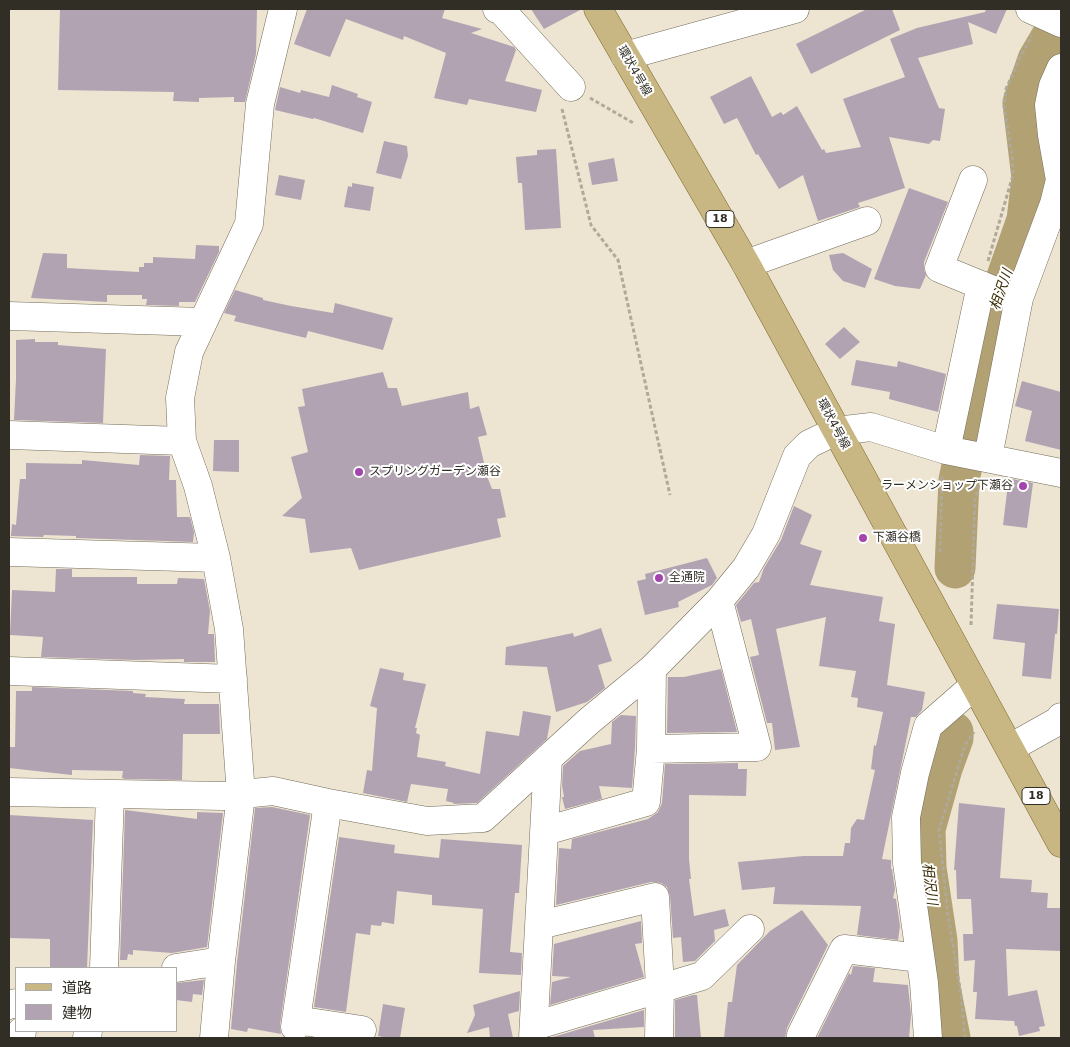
<!DOCTYPE html>
<html>
<head>
<meta charset="utf-8">
<style>
	body { margin:0 }
	#map { position:relative; width:1070px; height:1047px; overflow:hidden; background:#ede5d1; font-family:"DejaVu Sans","Noto Sans JP",sans-serif }
	canvas { display:block }
	.frame { position:absolute; inset:0; border:10px solid #312e26; pointer-events:none }
	.legend { position:absolute; left:15px; top:967px; width:162px; height:65px; box-sizing:border-box; background:#fff; border:1px solid #adaba8; margin:0; padding:6px 9px; list-style:none; font-size:15px; color:#312e26 }
	.legend li { display:flex; align-items:center; gap:10px; height:25px }
	.legend b { width:25px; border:1px solid #adaba8 }
</style>
</head>
<body>
<div id="map">
<canvas width="1070" height="1047"></canvas>
<div class="frame"></div>
<ul class="legend">
<li><b style="height:6px;background:#c8b783"></b>道路</li>
<li><b style="height:14px;background:#b2a3b3"></b>建物</li>
</ul>
</div>
<script>
const g = document.querySelector('canvas').getContext('2d');
g.lineJoin = 'round';
function stroke(path, color, width, dash) {
  g.strokeStyle = color;
  g.lineWidth = width;
  g.lineCap = dash ? 'butt' : 'round';
  g.setLineDash(dash || []);
  g.stroke(path);
}
function fill(path, color) {
  g.fillStyle = color;
  g.fill(path, 'evenodd');
}
function write(font, color, halo, rows, align = 'center') {
  g.font = font + ' "DejaVu Sans","Noto Sans JP",sans-serif';
  g.lineWidth = 4;
  g.setLineDash([]);
  g.textBaseline = 'middle';
  g.strokeStyle = halo;
  g.fillStyle = color;
  for (const [text, x, y, turn = 0] of rows) {
    g.save();
    g.translate(x, y);
    g.rotate((+turn || 0) * Math.PI / 180);
    g.textAlign = isNaN(turn) ? turn : align;
    if (halo) g.strokeText(text, 0, 0);
    g.fillText(text, 0, 0);
    g.restore();
  }
}
const river = new Path2D(`
	M955,568L959,480L995,311L1027,220L1032,178L1023,103L1038,60L1061,21
	M950,1038L939,983L937,941L926,868L925,829L942,768L953,738V732`);
const building = new Path2D(`
	M60,9H257L256,54L245,102H234V97L199,98V102L173,101L174,92L58,90Z
	M307,9H445L442,18L482,29L471,33L514,47L516,50L505,81L542,90L536,112L469,99L467,105L434,98L446,53L404,36L403,40L346,19L330,57L294,44Z
	M531,9H582L544,29Z
	M867,9H892L900,30L811,74L796,44Z
	M986,9H1007L996,34L968,22L973,44L918,58L939,108L945,109L940,141L933,140L929,144L889,137L905,188L858,203L860,207L818,221L803,175L779,189L758,154L756,155L737,118L724,124L710,97L751,76L772,117L781,112L783,115L797,106L822,150L824,149L826,153L861,147L843,99L905,77L890,39L917,28L985,12Z
	M332,85L358,94L357,97L372,102L363,133L314,118L313,119L275,110L280,87L300,93L301,90L329,97Z
	M384,141L407,146L408,156L401,179L376,173Z
	M556,149L561,228L525,230L522,183H518L516,157L537,155V150Z
	M614,158L618,181L592,185L588,163Z
	M279,175L305,180L301,200L275,195Z
	M352,183L374,187L370,211L344,207L348,186L352,187Z
	M909,188L948,202L924,262V270L926,275L920,289L895,286L874,279Z
	M196,245L219,246V252L195,302H179V306L146,305L147,299H142V295H107V302L31,298L43,253L67,254V268L139,272V267H144V263H153V257L195,259Z
	M843,253L872,269L865,288L843,281L833,270L829,255Z
	M235,290L263,298V300L291,306L333,313L335,303L393,318L383,350L308,331L306,338L234,321L236,316L224,313Z
	M844,327L860,342L840,359L825,344Z
	M35,339V342H58V345L106,349L103,423L14,420L16,379V340Z
	M856,360L897,367L898,361L946,374L938,412L889,399L890,392L851,385Z
	M383,372L388,388H397L402,406L468,392L470,409L479,406L487,435L478,437L487,476L492,489H500L506,517L497,519L501,537L359,570L351,548L310,553L305,519L282,516L302,498L291,457L308,452L298,407L305,406L302,389Z
	M1022,381L1061,392V450L1025,441L1032,411L1015,406Z
	M214,440H239V472L213,471Z
	M140,455L170,456L169,480H176L177,517H190L194,532L193,542L76,538V536L44,535L43,537L11,536L12,524L16,525L20,479H26V463L82,464V460L139,465Z
	M1012,479L1033,483L1027,528L1003,525L1008,484H1011Z
	M794,506L812,515L800,544L822,551L810,585L883,597L879,621L895,624L887,685L925,692L922,710L916,717H911L882,859L891,860V869H892L895,889L893,898L896,899L900,926L898,940L857,935L861,906L773,904L775,887L742,890L738,862L804,856H843L845,843H850L851,828L857,819L864,820L875,770L871,769L874,745L876,746L883,712L857,707L858,698L851,697L856,671L819,666L826,617L776,629L800,747L775,750L772,723H767L750,657L759,655L751,619L741,622L736,605L754,583L759,582L764,568L781,540Z
	M707,558L717,578L712,585L678,602L679,607L645,615L637,581L646,579L645,574Z
	M56,569H72V577H137V584H177L178,578L204,579L210,611L208,634H214L215,662H184V659L134,660L41,657L43,637L10,635L12,590L55,592Z
	M997,604L1059,609L1057,634H1055L1051,679L1022,676L1025,643L993,639Z
	M601,628L612,661L598,665L605,688L587,702L556,712L547,667L505,665L506,647L573,633L574,637Z
	M380,668L404,673L403,680L426,684L415,728H417L416,733L420,735L417,757L446,762L445,766L480,774L486,731L519,736L523,711L551,716L547,739L477,803L453,804L454,803L446,801L448,789L411,784L407,802L363,793L367,770L372,771L377,708L370,706Z
	M721,669L737,732L667,733L668,677H684Z
	M32,687L133,691V693L146,694L145,697L185,699L184,704H219L220,734H183L182,780L125,779L122,778L123,771L72,770V775L9,768V747H15L16,691H32Z
	M621,715L636,716L635,748L632,788L599,786L602,799L565,809L562,797H564L562,786L563,766L580,751L611,744L612,722Z
	M738,763V769H747L746,796L689,795V859L691,879H689L694,916L725,909L729,926L714,930L715,941L695,961L683,962L681,937L673,938L670,896L667,887L661,883L651,882L556,905L559,848L571,849L572,839L648,819L658,812L662,803L665,764Z
	M959,803L1005,808L1000,878L1032,880L1031,892L1048,893L1047,908H1061V951L1006,949L1008,996L1037,990L1045,1026L1039,1027L1040,1031L1019,1036L1017,1026H1015L1014,1021L975,1019L977,992H973L975,960L964,961L963,934H973L971,899H957L956,870H954Z
	M272,807L310,815L280,1025L281,1034L248,1028L247,1032L231,1029L237,963L255,808Z
	M125,810L197,819V812L223,813L207,947L172,953L133,950V955L128,954L127,960H120Z
	M9,815L93,820L87,968H50V939L9,938Z
	M339,837L395,845L394,853L439,858L441,839L522,845L519,893H515L510,952L522,953L521,975L479,973L483,909L432,905V895L397,891L394,924L382,922L381,926L371,925L370,935L356,933L346,1012L314,1007Z
	M802,910L828,945L787,1028L785,1038H724L728,1002H732L737,965L770,931Z
	M641,921L642,943L635,944L644,977L550,1005L552,982L571,977L552,976L554,944Z
	M853,966L875,968L873,982L908,985L911,1015L909,1038H817L849,973L851,975Z
	M204,980L202,995L193,994L192,1002L176,1000V983Z
	M520,991L519,1011L508,1014L513,1038H490L489,1027L467,1033L475,1015L473,1005Z
	M693,995H697L701,1038H675V1000Z
	M383,1004L405,1008L400,1038H383V1037L378,1036Z
	M644,1010V1027L593,1030L595,1038H554L553,1037Z`);
const path = new Path2D(`
	M590,98L635,124
	M562,109L591,225L618,260L670,495
	M988,261L1013,175L1012,155L1004,106L1006,89L1019,60L1032,35
	M940,552L942,475
	M971,625L975,498L980,482
	M965,1038L961,995L948,915L939,830L965,745L974,732`);
const minor = new Path2D(`
	M497,9L501,10L571,87
	M1030,9L1061,23
	M625,56L795,9
	M973,180L939,268L988,288L1019,298
	M746,264L867,221
	M9,316L203,322
	M9,435L182,441
	M946,450L981,285
	M988,457L1019,298L1054,204L1060,180L1052,135L1049,105L1053,86L1061,68
	M9,552L216,558
	M9,671L233,679
	M1010,748L1060,720L1061,717
	M651,749L757,747L719,601
	M9,792L223,796L273,791L328,803L427,821L483,818L589,721L652,669L719,601L746,568L766,534L797,456L809,444L836,431L871,427L946,450L1061,473
	M545,831L646,802L651,749L652,669
	M540,925L655,897L660,987L659,1038
	M104,968L110,795
	M176,968L221,961
	M9,1005L16,1003
	M296,1020L362,1030
	M534,1026L702,976L750,929
	M295,1027L328,803
	M21,1038L22,1031
	M87,1038L88,1031
	M214,1038L221,961L241,795L229,629L216,558L198,486L182,441L180,398L189,352L249,224L260,104L283,9
	M533,1038L548,759
	M801,1038V1035L844,949L920,958
	M928,1038L924,983L907,863L906,817L915,773L928,726L975,685`);
const major = new Path2D(`
	M598,9L746,264L1061,843`);
const markers = [
	[359,472,5,"#a445ad"],
	[1023,486,5,"#a445ad"],
	[863,538,5,"#a445ad"],
	[659,578,5,"#a445ad"]
];
const shields = [
	[720,219,28],
	[1036,796,28]
];
const shieldNames = [
	["18",720,219],
	["18",1036,796]
];
const streetNames = [
	["環状4号線",634,71,60],
	["環状4号線",833,424,62]
];
const poiNames = [
	["スプリングガーデン瀬谷",369,472],
	["ラーメンショップ下瀬谷",1013,486,"right"],
	["下瀬谷橋",873,538],
	["全通院",669,578]
];
const waterNames = [
	["相沢川",1002,290,-71],
	["相沢川",929,884,83]
];
stroke(river, '#b2a173', 41);
fill(building, '#b2a3b3');
stroke(minor, '#736c5a', 29);
stroke(major, '#7c682d', 29);
stroke(path, '#afa999', 3, [4, 2.5]);
stroke(minor, '#fff', 28);
stroke(major, '#c8b783', 28);
for (const [x, y, r, color] of markers) {
  const dot = new Path2D();
  dot.arc(x, y, r, 0, 2 * Math.PI);
  g.fillStyle = color;
  g.fill(dot);
  stroke(dot, '#fff', 2);
}
for (const [x, y, w] of shields) {
  const box = new Path2D();
  box.roundRect(x - w / 2, y - 8.5, w, 17, 4);
  g.fillStyle = '#fff';
  g.fill(box);
  stroke(box, '#312e26', 1);
}
write('bold 11px', '#312e26', null, shieldNames);
write('12px', '#312e26', '#fff', streetNames);
write('12px', '#312e26', '#fff', poiNames, 'left');
write('italic 14px', '#3c2f07', '#fff', waterNames);
</script>
</body>
</html>
